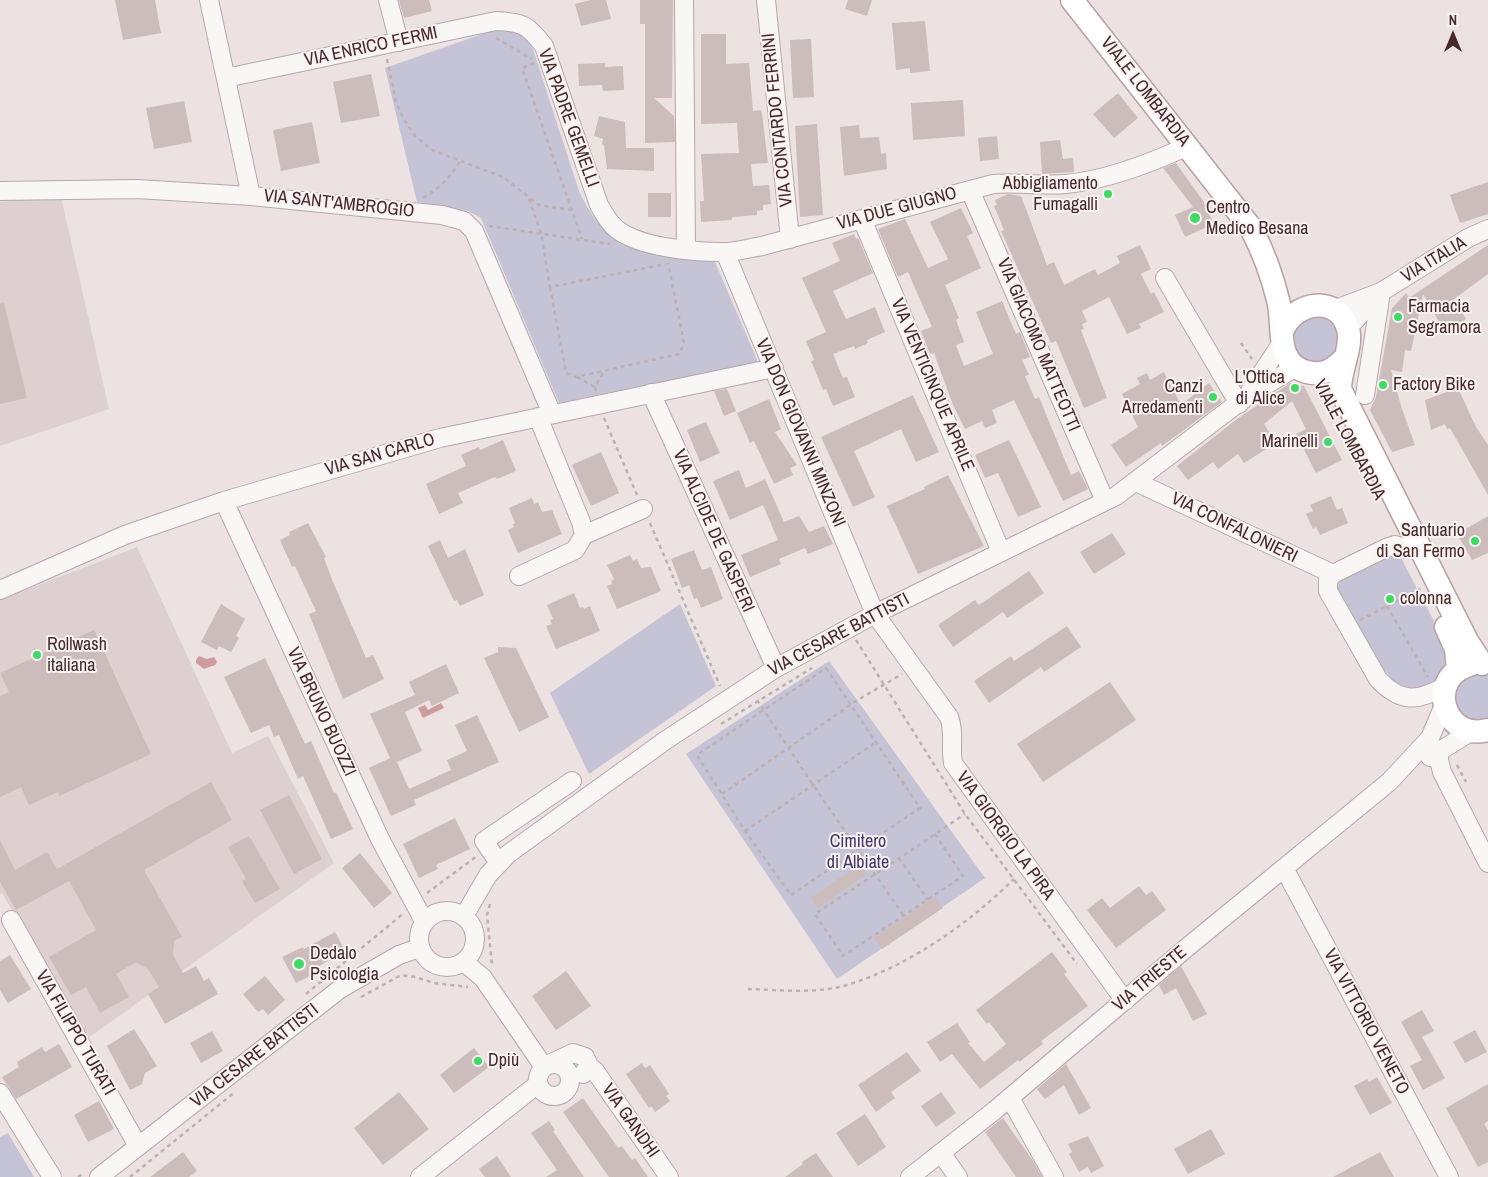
<!DOCTYPE html>
<html>
<head>
<meta charset="utf-8">
<style>
	body { margin:0 }
	#map { position:relative; width:1488px; height:1177px; overflow:hidden; background:#ece2e2; font-family:"Archivo Narrow",sans-serif }
	canvas { display:block }
	.north { position:absolute; left:1428px; top:10px; width:50px; height:50px; -webkit-text-stroke:4px #f9f2f3; paint-order:stroke; rotate:0deg; font-size:14px; font-weight:700; line-height:20px; text-align:center; color:#462929 }
	.north::after { content:''; display:block; margin:auto; width:18px; height:22px; background:#462929; clip-path:polygon(50% 0,100% 100%,50% 72%,0 100%) }
</style>
</head>
<body>
<div id="map">
<canvas width="1488" height="1177"></canvas>
<div class="north">N</div>
</div>
<script>
const g = document.querySelector('canvas').getContext('2d');
g.lineJoin = 'round';
function fill(path, color) {
  g.fillStyle = color;
  g.fill(path, 'evenodd');
}
function stroke(path, color, width, dash) {
  g.strokeStyle = color;
  g.lineWidth = width;
  g.lineCap = dash ? 'butt' : 'round';
  g.setLineDash(dash || []);
  g.stroke(path);
}
function write(font, color, halo, rows, align = 'center') {
  g.font = font + ' "Archivo Narrow",sans-serif';
  g.lineWidth = 4;
  g.setLineDash([]);
  g.textBaseline = 'middle';
  g.strokeStyle = halo;
  g.fillStyle = color;
  for (const [text, x, y, turn = 0] of rows) {
    g.save();
    g.translate(x, y);
    g.rotate((+turn || 0) * Math.PI / 180);
    g.textAlign = isNaN(turn) ? turn : align;
    if (halo) g.strokeText(text, 0, 0);
    g.fillText(text, 0, 0);
    g.restore();
  }
}
const built = new Path2D(`
	M61,197L109,409L0,446V202Z
	M137,547L232,753L268,736L334,863L88,1038L2,893L0,894V600Z`);
const green = new Path2D(`
	M508,25L529,37L579,191C589,213 602,231 623,243C638,252 695,258 715,262L758,362L559,403L481,218L468,211L417,202L385,68Z
	M1325,316C1348,336 1345,351 1318,365L1293,354L1290,332L1300,319Z
	M1389,555L1400,556L1447,646L1449,663L1442,677L1431,686L1404,691C1374,664 1356,624 1336,590L1340,580Z
	M680,604L716,686L589,774L550,693Z
	M829,661L985,878L837,979L686,754Z
	M1479,672L1488,674V720L1470,721L1453,705L1458,682Z
	M8,1133L34,1177H0V1137Z`);
const water = new Path2D(`
	M199,656L207,659L214,657L217,662L215,665L204,669L196,663V660Z
	M441,703L444,708L423,718L418,708L425,705L428,710Z`);
const building = new Path2D(`
	M115,0H155L161,33L123,40Z
	M399,0H429L432,11L404,18Z
	M591,0H606L611,19L581,26L575,4Z
	M640,0H673L672,98H654L674,116L675,142L645,143V24H640Z
	M848,0H872L867,16L845,9Z
	M925,21L930,71L910,73V68L896,70L892,23Z
	M701,34H726V64L749,63L753,111L761,110L762,114L768,163L751,164L753,186L769,185L771,204L763,205V210L757,211V215L732,217V220L701,222L700,201H704L701,154L739,153L737,123L701,124Z
	M811,39L814,97L793,98L790,40Z
	M605,63V67L623,66L624,90L603,91L602,85L579,86L578,64Z
	M371,74L380,116L341,123L333,82Z
	M1118,93L1138,118L1114,138L1093,114Z
	M963,100L965,136L913,140L911,103Z
	M184,101L192,142L154,149L146,108Z
	M599,116L625,122L626,148H654V171L607,169L604,145L602,144L603,139L594,136Z
	M312,122L320,163L281,171L273,130Z
	M817,124L823,215L800,217L795,126Z
	M859,125L860,138L879,137L881,154L886,153L887,169L844,176L840,127Z
	M997,136L999,159L980,161L978,138Z
	M1060,140L1063,159L1073,158L1074,172L1042,174L1040,142Z
	M1176,163L1203,201L1214,224L1185,237L1175,215L1193,207L1163,168Z
	M1488,182V214L1460,223L1450,195Z
	M648,193H671V217H648Z
	M1008,194L1021,196L1047,265L1054,262L1064,285L1095,269L1098,275L1120,263L1117,256L1140,245L1151,269L1141,274L1151,294L1154,292L1164,312L1139,324L1141,328L1127,334L1109,297L1082,311L1087,322L1082,324L1084,329L1081,330L1107,398L1084,408L1056,341L1051,343L1001,231L1004,230L994,206L997,205L995,200Z
	M961,208L973,233L967,236L981,268L945,285L959,318L956,320L964,342L956,345L964,366L993,354L976,312L1002,301L1016,334L1020,332L1030,357L1022,360L1029,375L1025,376L1035,399L1039,397L1071,475L1079,471L1088,489L1063,501L1014,400L992,410L997,423L985,428L982,421L965,429L953,405L934,353L930,354L921,331L932,327L908,272L898,277L878,229L905,219L928,268L948,259L930,222Z
	M854,234L856,239L858,238L873,273L833,291L846,319L875,307L885,332L867,340L868,343L855,349L854,346L833,354L843,378L847,377L855,397L833,406L826,389L823,390L811,361L814,360L806,341L826,332L802,278L840,261L832,243Z
	M1488,245V274L1454,299L1466,319L1446,334L1423,294L1411,351L1405,350L1402,372L1391,370L1402,409L1415,445L1392,452L1370,410L1376,397L1392,308L1406,293L1409,298Z
	M4,303L27,398L0,404V304Z
	M1164,372L1181,405L1209,383L1222,402L1162,446L1161,443L1126,467L1111,445L1138,427L1122,394L1140,384L1137,378L1147,373L1150,380Z
	M1290,383L1304,386L1342,460L1316,473L1296,434L1306,429L1292,401L1264,424L1276,443L1244,463L1238,454L1218,469L1213,462L1188,480L1177,466L1237,419Z
	M1458,388L1476,427L1488,445V495L1450,428L1447,429L1445,424L1431,430L1425,400Z
	M727,389L736,411L724,416L714,391Z
	M913,395L939,452L916,462L901,429L854,451L875,497L853,507L821,437Z
	M769,399L781,429L775,432L797,465L790,468L793,475L774,484L754,441L750,443L737,413Z
	M706,422L720,453L700,462L687,430Z
	M503,440L516,471L497,479L495,477L458,493L463,503L439,514L426,484L466,466L461,455L479,447L480,450Z
	M1009,440L1041,507L1018,517L998,473L985,478L975,455Z
	M601,452L619,493L591,506L572,465Z
	M739,470L746,488L765,479L784,522L799,516L809,532L824,526L833,544L808,554L805,548L779,559L781,564L750,577L741,555L778,540L763,505L730,520L713,481Z
	M948,475L984,546L918,574L887,506L925,489L924,487Z
	M1331,496L1337,510L1342,508L1348,523L1320,535L1316,527L1313,529L1306,514L1313,511L1310,505Z
	M532,498L534,504L538,502L542,512L552,510L562,534L518,553L508,530L514,527L513,524L515,523L509,508Z
	M1488,516V553L1472,560L1457,534Z
	M308,523L326,557L324,558L333,582L366,658L373,655L384,679L343,699L309,614L316,611L295,566L292,567L280,540L290,535L289,532Z
	M1112,533L1126,554L1094,574L1080,552Z
	M440,540L448,558L465,549L484,595L460,606L457,600L454,601L428,546Z
	M694,550L702,570L711,567L723,599L701,608L697,598L694,599L689,585L682,588L671,559Z
	M630,555L633,561L637,559L641,568L651,567L661,591L617,609L607,586L612,584L611,581L614,579L607,565Z
	M1029,571L1044,593L1007,618L1003,612L953,647L938,625L975,600L979,605Z
	M574,593L580,608L583,607L584,609L590,606L600,631L556,649L546,626L552,624L550,620L553,619L547,605Z
	M221,604L245,619L236,636L239,638L231,652L219,646L217,650L201,642Z
	M1067,626L1081,647L1044,672L1041,667L989,703L974,681L1011,656L1014,661Z
	M94,630L151,754L59,796L58,792L29,805L21,787L0,797V696L9,692L0,673L33,658L34,648L43,653Z
	M498,647L516,648L549,717L519,732L484,658L498,652Z
	M265,658L305,744L311,741L334,793L336,792L353,829L331,839L303,776L298,779L279,735L274,737L269,725L251,733L224,677Z
	M446,664L459,693L432,706L429,700L405,712L422,751L397,762L409,789L451,770L447,760L467,751L455,725L477,715L499,762L414,800L416,805L391,816L369,768L390,758L370,714L415,695L409,682Z
	M1110,682L1136,720L1043,782L1017,744Z
	M211,782L232,820L144,870L182,937L174,941L173,955L183,973L196,966L204,981L209,978L218,994L165,1024L148,994L159,987L148,969L136,962L116,974L129,997L100,1013L86,987L71,995L49,957L96,930L69,881L16,910L0,882V840L15,870L47,852L57,869Z
	M289,795L322,859L294,874L260,810Z
	M455,818L470,849L436,865L438,869L419,878L403,844Z
	M249,836L280,889L255,903L242,881L246,879L228,847Z
	M360,853L392,893L374,908L342,868Z
	M860,864L867,874L818,908L811,898Z
	M1139,886L1146,895L1152,891L1166,910L1116,948L1087,910L1102,898L1110,908Z
	M935,897L943,908L882,949L874,938Z
	M335,932L345,951L314,969L316,973L296,983L282,957L303,947L304,949Z
	M1052,952L1067,972L1064,974L1088,1006L1041,1041L1043,1044L1019,1062L1018,1060L980,1089L952,1054L940,1062L927,1042L957,1023L970,1042L968,1043L984,1062L1006,1044L989,1022L987,1024L976,1010Z
	M10,955L31,989L8,1003L0,990V961Z
	M1181,966L1207,1014L1193,1021L1176,988L1164,995L1159,985Z
	M566,971L591,1006L556,1030L532,996Z
	M265,976L285,1000L268,1015L263,1009L258,1012L243,994Z
	M1422,1010L1434,1031L1422,1037L1445,1078L1423,1090L1410,1066L1422,1060L1401,1022Z
	M134,1029L157,1066L145,1073L142,1084L130,1090L107,1046Z
	M1475,1030L1487,1052L1465,1063L1453,1042Z
	M212,1031L223,1051L201,1063L190,1043Z
	M59,1044L72,1067L16,1099L2,1077L19,1067L17,1062L42,1047L45,1052Z
	M474,1048L489,1067L454,1093L440,1075Z
	M907,1052L921,1071L891,1092L895,1098L876,1112L858,1085Z
	M642,1063L645,1068L650,1065L669,1094L666,1096L670,1101L655,1112L651,1106L649,1108L626,1074Z
	M1066,1064L1091,1108L1079,1115L1064,1085L1045,1099L1037,1089Z
	M1377,1077L1392,1103L1370,1115L1354,1086L1367,1079L1369,1082Z
	M1488,1084V1121L1484,1124L1488,1130V1162L1478,1167L1446,1108Z
	M399,1092L429,1129L383,1165L354,1128Z
	M941,1092L956,1113L936,1127L921,1106Z
	M583,1098L618,1148L622,1146L632,1160L635,1158L648,1177H609L563,1112Z
	M99,1101L114,1129L88,1142L74,1115Z
	M865,1114L886,1147L858,1166L836,1133Z
	M1003,1118L1033,1161L1042,1177H1016L985,1132Z
	M549,1121L555,1130L553,1131L584,1177H546L557,1170L531,1133Z
	M1211,1129L1225,1154L1188,1174L1174,1149Z
	M1088,1136L1104,1166L1091,1173L1088,1167L1079,1172L1069,1154L1072,1152L1068,1144Z
	M183,1152L197,1171L189,1177H150Z
	M1380,1152L1394,1177H1333Z
	M816,1153L833,1177H785L803,1164L802,1162Z
	M497,1156L511,1177H485L479,1169Z`);
const path = new Path2D(`
	M496,38L532,59
	M387,59L396,102L403,118L415,136L432,150L503,177L539,205L571,210
	M534,63L522,68L582,239
	M423,198C440,188 450,178 460,161
	M529,199L541,233L550,287L666,264
	M489,226L610,244
	M550,287L566,373L576,377L679,354L684,343L668,263
	M1241,343L1252,359
	M577,377L595,387
	M596,391L595,387L604,371
	M604,418L637,495
	M650,523L720,686
	M1387,606L1428,677
	M1360,620L1422,588
	M856,640L965,814L1077,964
	M826,668L920,808L791,895L745,831L697,755Z
	M757,700L813,785L904,916
	M721,724L812,668
	M1457,765L1466,782
	M722,794L856,701L902,674
	M745,831L875,743
	M935,834L963,876L843,956L815,914C865,881 915,848 965,814
	M899,858L928,900
	M427,893L477,856
	M490,904L487,915L492,965
	M748,989C780,990 816,994 847,985C909,966 968,924 1014,879
	M306,994L404,913
	M361,997L401,975L415,977L434,983L468,987
	M78,1177L84,1173
	M130,1177L235,1092`);
const minor = new Path2D(`
	M209,0L251,196
	M388,0L399,42
	M684,0L686,250
	M766,0L790,239
	M226,78L496,21C523,22 528,25 544,46L599,205C606,217 612,228 624,234C649,248 695,252 723,252C736,252 749,248 762,246L993,184C1017,182 1041,186 1066,184C1108,180 1151,163 1188,146
	M970,190L1105,501
	M0,191L137,189L251,196L442,215L464,221L474,231L552,414
	M862,219L1001,552
	M725,252L875,614L949,717C955,732 950,747 953,763L1125,1001
	M1165,278L1239,404
	M1333,310L1381,292L1468,238L1488,229
	M1348,328L1378,295
	M1250,391L1281,344
	M651,393L776,668
	M1365,395L1381,292
	M1136,482L1333,574
	M224,501L380,839L424,921
	M584,535L643,509
	M1406,549L1395,545L1386,548L1333,574L1328,580V591L1378,679C1400,703 1418,702 1445,686
	M519,576L575,550L584,535L581,522L538,417
	M0,590L125,535L224,501L440,438L774,368
	M1439,751V760L1442,772L1488,863
	M1430,757L1472,731
	M499,863L484,841L572,781
	M1284,868L1449,1177
	M419 939a28 28 0 1 1 56 0a28 28 0 1 1-56 0Z
	M464,916L488,875L508,854L666,740L776,668L875,614L1116,496L1246,397L1296,367
	M11,920L138,1146
	M464,962L483,978L544,1067
	M549,1064L573,1053L585,1057L589,1066L583,1074
	M538 1080a16 16 0 1 1 32 0a16 16 0 1 1-32 0Z
	M589,1066L595,1071L669,1177
	M0,1093L52,1177
	M1010,1098L1054,1177
	M941,1153L958,1177
	M99,1177L340,989L399,955L419,948
	M420,1177L538,1084
	M910,1177L994,1111L1190,945L1389,782L1430,738L1444,705`);
const major = new Path2D(`
	M1072,0L1251,228C1263,251 1272,275 1278,300C1285,325 1273,363 1307,372C1323,376 1333,370 1344,359
	M1282,332C1293,301 1338,294 1348,329C1353,346 1340,369 1340,389L1467,641L1482,664
	M1446,627L1456,649L1458,670
	M1472,664C1424,676 1443,742 1488,730`);
const markers = [
	[1108,194,5,"#3eda64"],
	[1195,218,6,"#3eda64"],
	[1398,317,5,"#3eda64"],
	[1383,385,5,"#3eda64"],
	[1295,388,5,"#3eda64"],
	[1213,397,5,"#3eda64"],
	[1328,442,5,"#3eda64"],
	[1475,541,5,"#3eda64"],
	[1390,599,5,"#3eda64"],
	[37,655,5,"#3eda64"],
	[299,964,6,"#3eda64"],
	[478,1061,5,"#3eda64"]
];
const streetNames = [
	["VIA ENRICO FERMI",371,47,-12],
	["VIALE LOMBARDIA",1145,92,52],
	["VIA PADRE GEMELLI",568,118,70],
	["VIA CONTARDO FERRINI",778,120,-96],
	["VIA SANT'AMBROGIO",339,204,6],
	["VIA DUE GIUGNO",897,209,-15],
	["VIA ITALIA",1434,260,-31],
	["VIA GIACOMO MATTEOTTI",1038,345,67],
	["VIA VENTICINQUE APRILE",932,385,67],
	["VIA DON GIOVANNI MINZONI",800,433,67],
	["VIALE LOMBARDIA",1349,440,62],
	["VIA SAN CARLO",380,455,-16],
	["VIA CONFALONIERI",1234,528,26],
	["VIA ALCIDE DE GASPERI",713,531,66],
	["VIA CESARE BATTISTI",839,635,-28],
	["VIA BRUNO BUOZZI",321,712,65],
	["VIA GIORGIO LA PIRA",1005,836,54],
	["VIA TRIESTE",1150,979,-40],
	["VIA VITTORIO VENETO",1366,1022,62],
	["VIA FILIPPO TURATI",75,1033,60],
	["VIA CESARE BATTISTI",255,1056,-38],
	["VIA GANDHI",630,1121,55]
];
const poiNames = [
	["Abbigliamento",1098,184,"right"],
	["Fumagalli",1098,205,"right"],
	["Centro",1206,208],
	["Medico Besana",1206,229],
	["Farmacia",1408,307],
	["Segramora",1408,328],
	["L'Ottica",1285,378,"right"],
	["di Alice",1285,399,"right"],
	["Factory Bike",1393,385],
	["Canzi",1203,387,"right"],
	["Arredamenti",1203,408,"right"],
	["Marinelli",1318,442,"right"],
	["Santuario",1465,531,"right"],
	["di San Fermo",1465,552,"right"],
	["colonna",1400,599],
	["Rollwash",47,645],
	["italiana",47,666],
	["Dedalo",310,954],
	["Psicologia",310,975],
	["Dpiù",488,1061]
];
const parkNames = [
	["Cimitero",858,842],
	["di Albiate",858,863]
];
fill(built, '#ded0d0');
fill(green, '#c5c3d6');
fill(water, '#ce9b9f');
fill(building, '#ccbcbc');
stroke(minor, '#b7a7a7', 20);
stroke(major, '#b9a0a1', 25);
stroke(path, '#bcb0b0', 2.5, [4, 4]);
stroke(minor, '#f9f6f6', 18);
stroke(major, '#fff', 22);
for (const [x, y, r, color] of markers) {
  const dot = new Path2D();
  dot.arc(x, y, r, 0, 2 * Math.PI);
  g.fillStyle = color;
  g.fill(dot);
  stroke(dot, '#f9f2f3', 2);
}
write('18px', '#462929', '#f9f2f3', streetNames);
write('18px', '#462929', '#f9f2f3', poiNames, 'left');
write('18px', '#3e3563', '#f9f2f3', parkNames);
</script>
</body>
</html>
